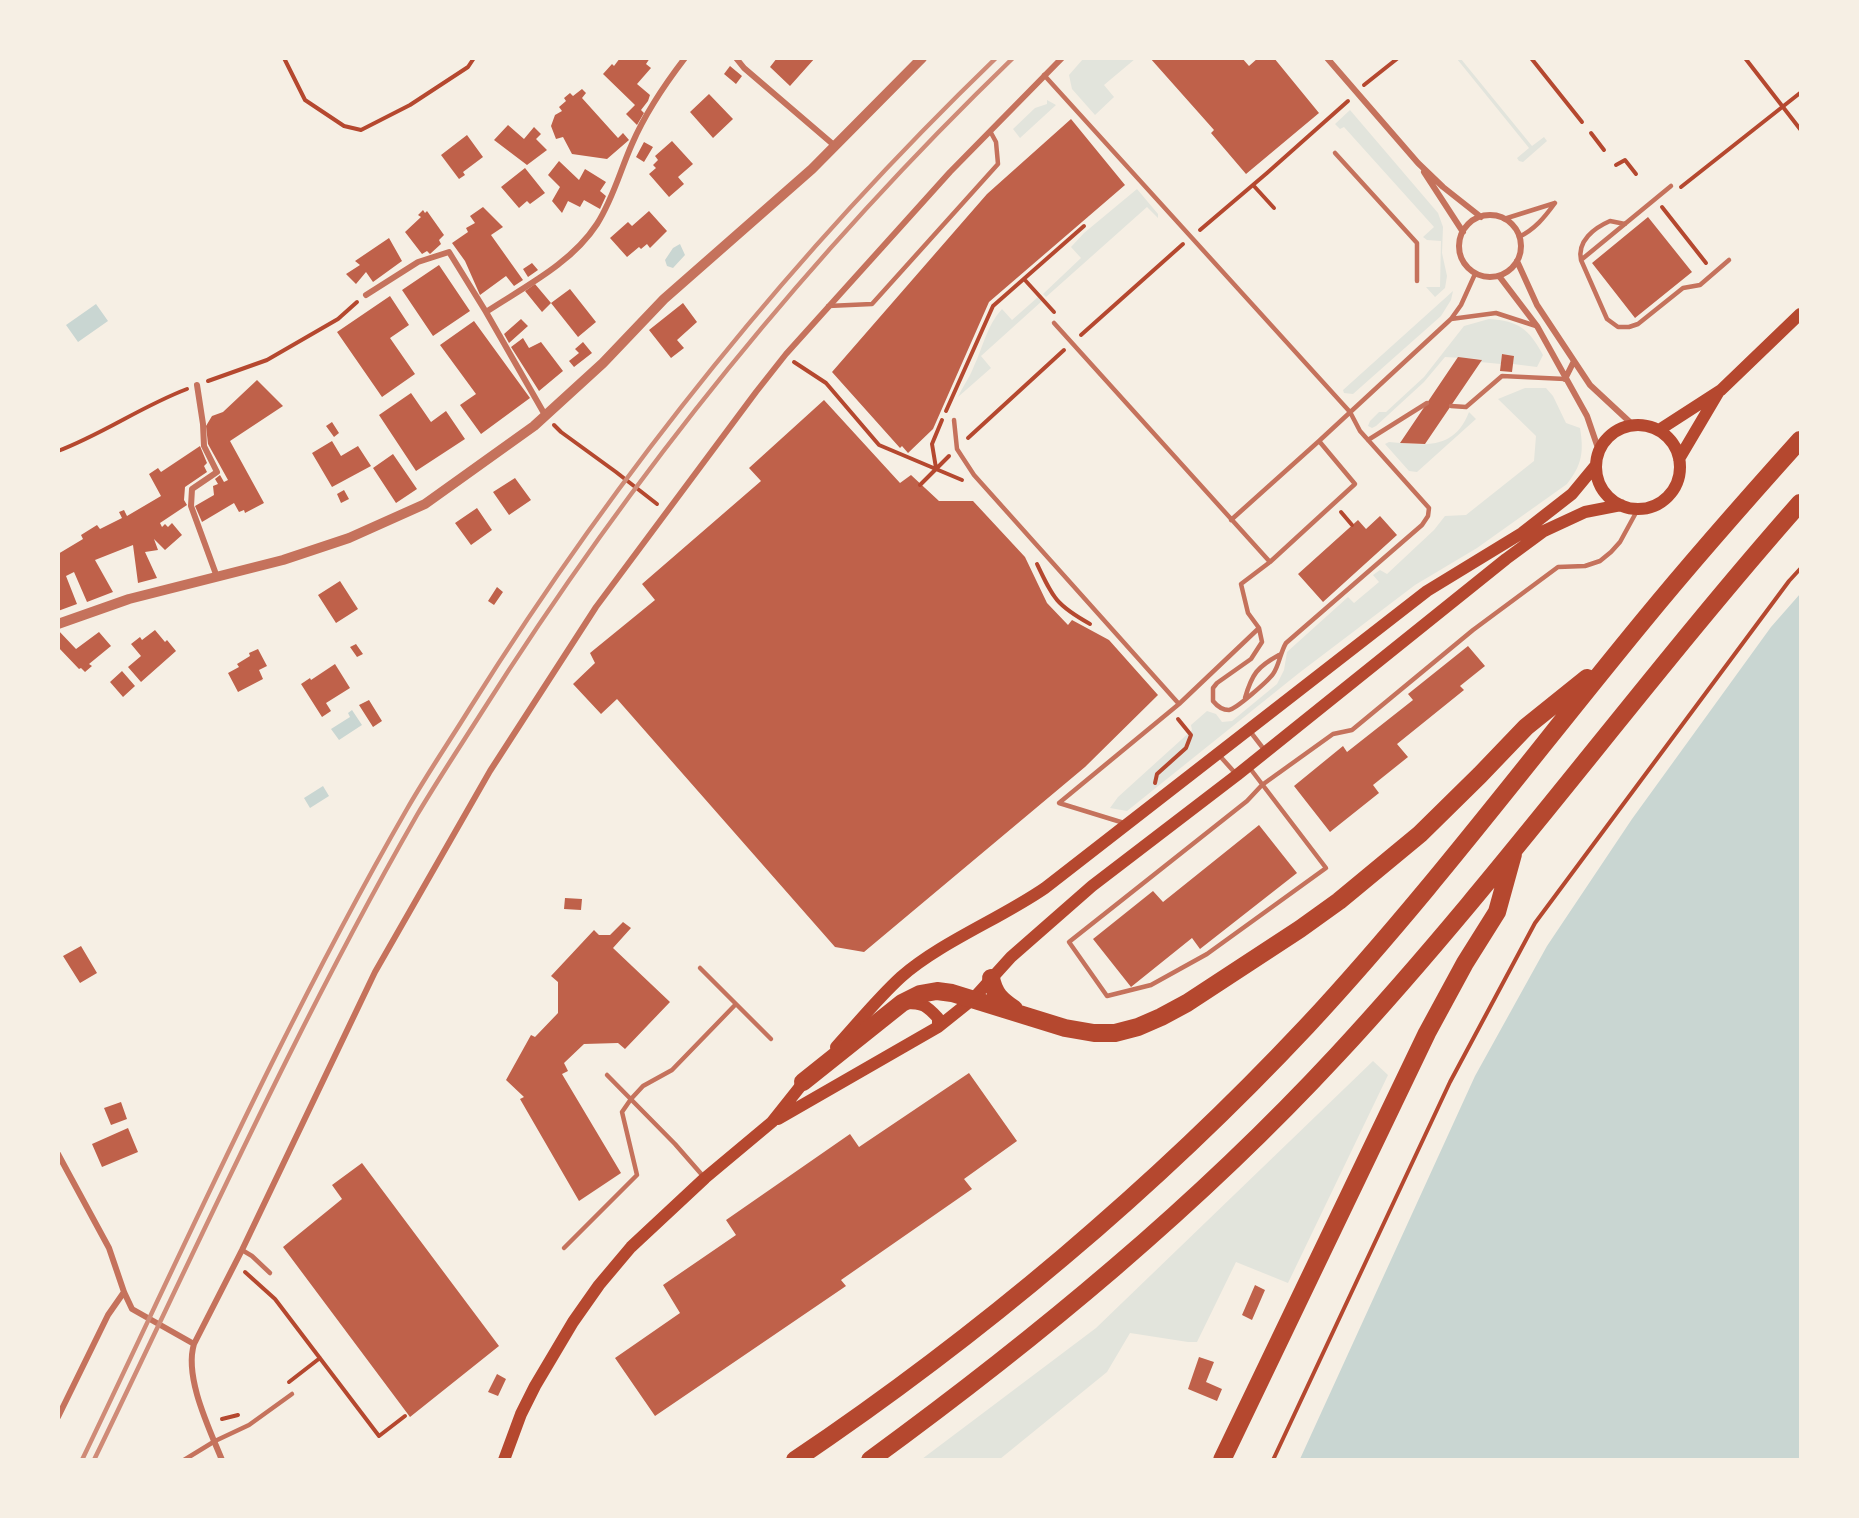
<!DOCTYPE html>
<html>
<head>
<meta charset="utf-8">
<style>
	body { margin:0 }
	#map { position:relative; width:1859px; height:1518px; overflow:hidden; background:#f6efe4; font-family:"DM Sans",sans-serif }
	canvas { display:block }
	.frame { position:absolute; inset:0; border:60px solid #f6efe4; pointer-events:none }
</style>
</head>
<body>
<div id="map">
<canvas width="1859" height="1518"></canvas>
<div class="frame"></div>
</div>
<script>
const g = document.querySelector('canvas').getContext('2d');
g.lineJoin = 'round';
function fill(path, color) {
  g.fillStyle = color;
  g.fill(path, 'evenodd');
}
function stroke(path, color, width, dash) {
  g.strokeStyle = color;
  g.lineWidth = width;
  g.lineCap = dash ? 'butt' : 'round';
  g.setLineDash(dash || []);
  g.stroke(path);
}
const green = new Path2D(`
	M1083,59H1135L1104,85L1114,97L1095,115L1072,89L1069,75Z
	M1457,59H1461L1532,146L1544,137L1547,141L1523,162L1519,161L1517,158L1529,148Z
	M1047,100L1056,105L1020,138L1013,129L1035,108L1047,104Z
	M1350,110L1438,213L1443,227L1442,253L1447,276L1445,288L1435,297L1426,287H1440L1441,241L1427,240L1423,237L1434,227L1344,127L1340,129L1335,124Z
	M1137,189L1158,214V218L1147,207L1046,297L1043,294L1081,258L1071,247L1084,233Z
	M1453,291L1451,300L1441,316L1353,394L1344,393L1343,390Z
	M1038,297L1042,301L981,356L991,368L958,397C963,386 970,377 974,366C983,347 987,325 1002,309L1012,320Z
	M1489,319C1519,321 1529,329 1543,355L1537,367L1513,364L1514,356L1502,354L1501,364L1480,362L1481,359L1445,357L1424,382L1376,426L1372,428L1368,426L1370,421L1379,412H1386L1424,377L1464,326Z
	M1525,388H1546L1553,396L1566,423L1580,428C1584,452 1582,465 1567,484L1477,548L1415,585L1299,673L1127,811L1110,808L1118,797L1192,730L1191,725L1207,711L1216,714L1222,722L1232,721L1277,684L1284,670L1287,652L1348,597L1354,603L1379,582L1373,575L1380,570L1387,574L1434,530L1445,516L1466,515L1534,461L1536,436L1498,399Z
	M1469,412L1476,419L1417,472L1409,471L1385,444L1389,442C1424,445 1454,451 1469,412Z
	M1373,1061L1388,1075L1288,1283L1236,1262L1197,1342H1188L1130,1333L1107,1372L1000,1459H922L1096,1328Z`);
const water = new Path2D(`
	M680,244L685,255L673,268L667,266L665,260L673,248Z
	M96,304L108,321L78,342L66,325Z
	M1800,594V1459H1300L1475,1076L1547,946L1632,819L1771,627Z
	M352,710L362,725L339,740L331,729L350,717L348,713Z
	M323,786L329,796L310,808L304,798Z`);
const building = new Path2D(`
	M620,58H650L646,64L651,68L637,84L650,95L648,101L641,110L644,113L637,125L626,114L635,105L603,74L612,64L614,66Z
	M777,58H815L790,86L770,67Z
	M1150,58H1242L1249,66L1258,58H1274L1319,113L1246,174L1211,133L1214,130Z
	M730,66L742,76L736,84L724,74Z
	M582,89L586,93L582,98L618,138L623,133L629,140L607,159L572,154L563,137L556,139L551,126L555,115L562,111L559,107L566,101L564,98L570,93L573,96Z
	M709,94L733,119L713,138L690,112Z
	M1071,119L1125,185L989,302L933,429L908,453L902,446L900,448L832,372L987,194Z
	M508,125L524,139L534,127L541,134L536,139L547,150L527,165L494,140Z
	M467,135L483,157L463,172L465,175L459,179L441,155Z
	M672,141L693,164L678,177L684,184L669,197L649,174L656,168L653,165L658,160L655,156Z
	M644,142L653,147L644,162L636,157Z
	M559,161L579,180L585,169L606,182L600,191L606,196L600,209L584,200L580,207L568,201L562,213L552,201L560,187L548,175Z
	M525,168L545,193L530,204L527,201L519,208L501,187Z
	M483,207L503,227L491,235L523,280L514,286L506,276L480,295L465,261L452,243L468,232L466,228L475,223L470,216Z
	M423,210L425,213L427,211L444,235L439,240L441,244L430,254L427,251L422,254L405,232L421,217L418,215Z
	M649,211L667,231L650,248L647,244L641,249L639,247L627,257L610,238L628,222L632,226Z
	M1648,217L1692,272L1635,318L1592,263Z
	M389,238L402,261L373,282L366,272L356,284L346,274L360,265L355,261Z
	M532,263L538,270L528,277L523,269Z
	M439,265L470,311L433,336L402,290Z
	M535,284L551,303L570,289L596,322L578,337L551,303L542,312L525,291Z
	M390,296L409,325L390,338L415,374L382,397L337,332Z
	M683,303L697,322L677,340L684,348L671,358L649,330Z
	M521,319L528,326L509,343L504,334Z
	M474,321L530,398L481,434L460,405L476,394L440,345Z
	M523,338L529,348L541,342L563,371L539,391L511,347Z
	M583,342L592,353L574,367L569,361L579,353L575,349Z
	M1502,354L1514,356L1512,372L1500,371Z
	M1458,357L1482,360L1425,444L1400,443Z
	M257,380L283,406L230,441L264,503L245,513L244,510L239,512L234,503L202,522L195,506L214,495L213,486L218,484L215,479L220,475L224,482L228,480L208,444L206,426L212,416L223,412Z
	M411,393L431,422L446,411L465,439L416,471L379,415Z
	M824,400L900,483L911,475L939,501H973L1025,557L1047,603L1068,625L1072,620L1109,640L1158,695L1085,767L864,952L835,947L617,699L601,714L573,684L595,663L590,653L655,600L642,584L761,481L749,468Z
	M332,422L339,433L334,437L326,426Z
	M332,441L341,456L358,446L371,466L332,487L312,453Z
	M200,446L207,463L204,466L207,472L185,487L184,500L187,505L160,523L162,527L165,524L168,527L172,523L182,535L165,550L154,539L158,550L145,552L157,578L138,583L133,545L95,560L113,592L87,602L74,572L66,576L77,604L58,611V554L83,539L81,535L97,525L100,529L122,518L119,512L124,510L127,516L161,496L149,474L158,468L161,472Z
	M393,454L417,489L396,503L373,468Z
	M515,478L531,500L509,515L493,492Z
	M344,490L349,499L341,503L337,494Z
	M477,508L492,530L471,545L455,523Z
	M1380,516L1397,535L1323,602L1298,574L1358,520L1366,529Z
	M340,581L358,609L336,623L318,595Z
	M497,587L503,592L494,605L488,601Z
	M58,630L76,649L99,632L111,646L89,664L92,666L85,672L81,668L79,669L58,647Z
	M155,630L165,642L167,640L176,651L141,682L128,667L141,656L131,644L140,637L142,640Z
	M356,644L363,654L357,657L350,647Z
	M1468,646L1485,666L1460,686L1464,690L1397,744L1408,757L1373,785L1379,793L1330,832L1294,786L1343,746L1347,752L1413,700L1408,694Z
	M258,649L267,666L259,670L263,679L238,692L228,673L239,667L237,664L250,656L249,653Z
	M335,664L350,688L326,703L331,711L322,717L301,684L310,678L311,680Z
	M122,671L135,686L123,697L110,682Z
	M369,700L382,721L373,727L359,705Z
	M1259,825L1297,873L1200,949L1192,938L1131,987L1093,939L1153,891L1163,902Z
	M565,898L582,899L581,910L564,909Z
	M623,922L631,928L613,948L670,1002L625,1049L618,1043L584,1044L564,1063L568,1071L562,1074L621,1173L579,1201L520,1099L524,1097L506,1080L531,1035L535,1037L558,1013V982L551,976L594,930L599,935H610Z
	M81,946L97,973L80,983L63,956Z
	M969,1073L1017,1141L964,1179L972,1189L841,1280L846,1286L655,1416L615,1358L680,1313L663,1285L736,1235L726,1220L850,1134L859,1147Z
	M121,1102L127,1119L111,1125L104,1108Z
	M128,1128L138,1152L102,1167L92,1144Z
	M362,1163L499,1346L410,1417L283,1247L342,1199L332,1185Z
	M1255,1285L1265,1290L1252,1320L1242,1315Z
	M1199,1357L1214,1362L1206,1382L1222,1389L1217,1401L1188,1389Z
	M497,1374L506,1379L498,1396L488,1392Z`);
const path = new Path2D(`
	M284,58L305,100L344,126L361,130L410,105L468,67L474,58
	M1531,58L1582,122
	M1745,58L1800,129
	M1364,85L1398,58
	M1591,133L1604,150
	M1616,165L1625,160L1636,174
	M1253,185L1274,208
	M1681,187L1800,93
	M1662,207L1706,263
	M1200,230L1267,173L1348,101
	M1024,279L1054,312
	M1081,335L1183,244
	M794,362L826,383L879,445L962,480
	M208,381L267,360L338,319L357,302
	M946,411L993,306L1084,226
	M554,425L561,432L616,472L657,504
	M968,438L1064,350
	M58,451C103,434 142,406 187,389
	M936,468L932,444L942,420
	M920,485L949,456
	M1341,512L1352,525
	M1037,564C1053,598 1056,605 1090,624
	M1155,783L1157,774L1186,748L1191,735L1178,719
	M245,1272L275,1299L379,1436L405,1416
	M289,1382L320,1358
	M222,1419L238,1415
	M1273,1460L1450,1082L1535,923L1789,581L1800,569`);
const service = new Path2D(`
	M1044,75L1350,412L1360,431L1429,508L1428,516L1422,525L1286,643C1280,653 1279,666 1273,674C1268,681 1236,709 1229,710C1222,710 1217,706 1213,701V688L1217,683L1251,659L1262,642L1259,628L1248,613L1241,584L1270,562L1355,484L1319,441L1231,520
	M1335,153L1417,243V281
	M1671,186L1581,260L1607,319L1618,327H1629L1638,324L1683,288L1700,285L1729,260
	M1504,219L1555,203
	M1519,237C1535,229 1544,218 1555,203
	M1581,260C1577,241 1594,228 1610,221L1625,224
	M828,306L872,304L998,164L996,142L990,131
	M1451,319L1496,313L1536,326
	M1054,323L1270,562
	M1451,406L1466,407L1502,376L1565,379
	M954,420L957,449L974,475L1179,704L1259,628
	M1368,440L1427,403
	M1319,441L1451,319L1461,305L1475,274
	M1245,698C1252,674 1257,667 1279,655
	M1249,730L1266,752
	M1219,755L1236,774
	M1249,767L1326,868L1207,954L1151,985L1107,996L1069,942L1247,801L1262,785L1333,734L1352,730L1473,630L1558,567L1585,566L1600,561L1611,552L1620,542L1638,509
	M1124,823L1059,803L1179,704
	M700,968L771,1039
	M607,1075L675,1144L703,1176
	M564,1248L637,1175L622,1112L631,1099L643,1086L672,1070L736,1004
	M242,1250L252,1256L270,1273
	M184,1460L215,1441L249,1425L292,1394`);
const minor = new Path2D(`
	M736,58L744,68L835,146
	M1327,58L1418,163L1443,187L1481,217
	M1424,172L1463,232
	M1459 246a31 31 0 1 1 62 0a31 31 0 1 1-62 0Z
	M1517,261L1537,305L1590,385L1633,425
	M1499,276L1537,326L1587,416L1599,451
	M366,295L418,262L449,252L486,312L545,415
	M486,312C524,287 571,264 597,224C613,199 620,171 632,144C645,114 665,84 685,58
	M1565,379L1574,361
	M197,385L203,424L204,446L217,472L192,489L191,506L217,577
	M58,1154L109,1248L124,1292L132,1309L194,1344
	M58,1417L108,1315L124,1292
	M222,1460C209,1428 184,1377 194,1344L242,1250L375,972L490,771L596,607L756,392L786,354L950,172L1062,58`);
const tertiary = new Path2D(`
	M58,624L129,599L283,560L349,538L425,504L534,426L603,363L664,299L812,169L922,58`);
const secondary = new Path2D(`
	M1596 467a42 42 0 1 1 84 0a42 42 0 1 1-84 0Z
	M1659,430L1721,390L1800,314
	M1679,459L1718,393
	M906,1003C923,1003 926,1005 938,1018V1027
	M836,1047C857,1024 878,998 901,977C941,942 1000,919 1045,888L1427,591L1522,533L1572,494L1596,465
	M778,1119L938,1027L973,999L1011,957L1092,886L1237,775L1506,559L1544,531L1585,512L1621,505
	M504,1460L521,1414L535,1386L573,1322L599,1285L631,1247L705,1178L772,1122L807,1078`);
const motorway = new Path2D(`
	M991,978C994,994 1001,1000 1014,1009
	M803,1082L902,1003L920,994L937,991L952,993L1065,1028L1094,1033H1115L1138,1027L1161,1017L1187,1003L1300,929L1339,901L1420,834L1480,775L1526,727L1587,678
	M795,1460C979,1336 1155,1188 1307,1026C1427,897 1532,756 1644,620C1694,559 1747,499 1800,440
	M870,1460C1037,1338 1197,1206 1337,1055C1501,878 1641,683 1800,503
	M1222,1460L1427,1033L1465,963L1497,912L1513,854`);
const rail = new Path2D(`
	M82,1460C187,1241 286,1019 407,809C427,774 449,742 470,708C618,472 795,252 996,58
	M94,1460C199,1243 297,1024 417,815C437,781 459,748 480,715C631,476 810,254 1013,58`);
fill(green, '#e2e4dc');
fill(water, '#c9d6d2');
fill(building, '#bf614a');
stroke(path, '#b5482f', 4);
stroke(service, '#c5725c', 4.5);
stroke(minor, '#c5725c', 6);
stroke(tertiary, '#c5725c', 10);
stroke(secondary, '#b5482f', 12);
stroke(motorway, '#b5482f', 18);
stroke(rail, '#cf8b77', 4.5);
</script>
</body>
</html>
